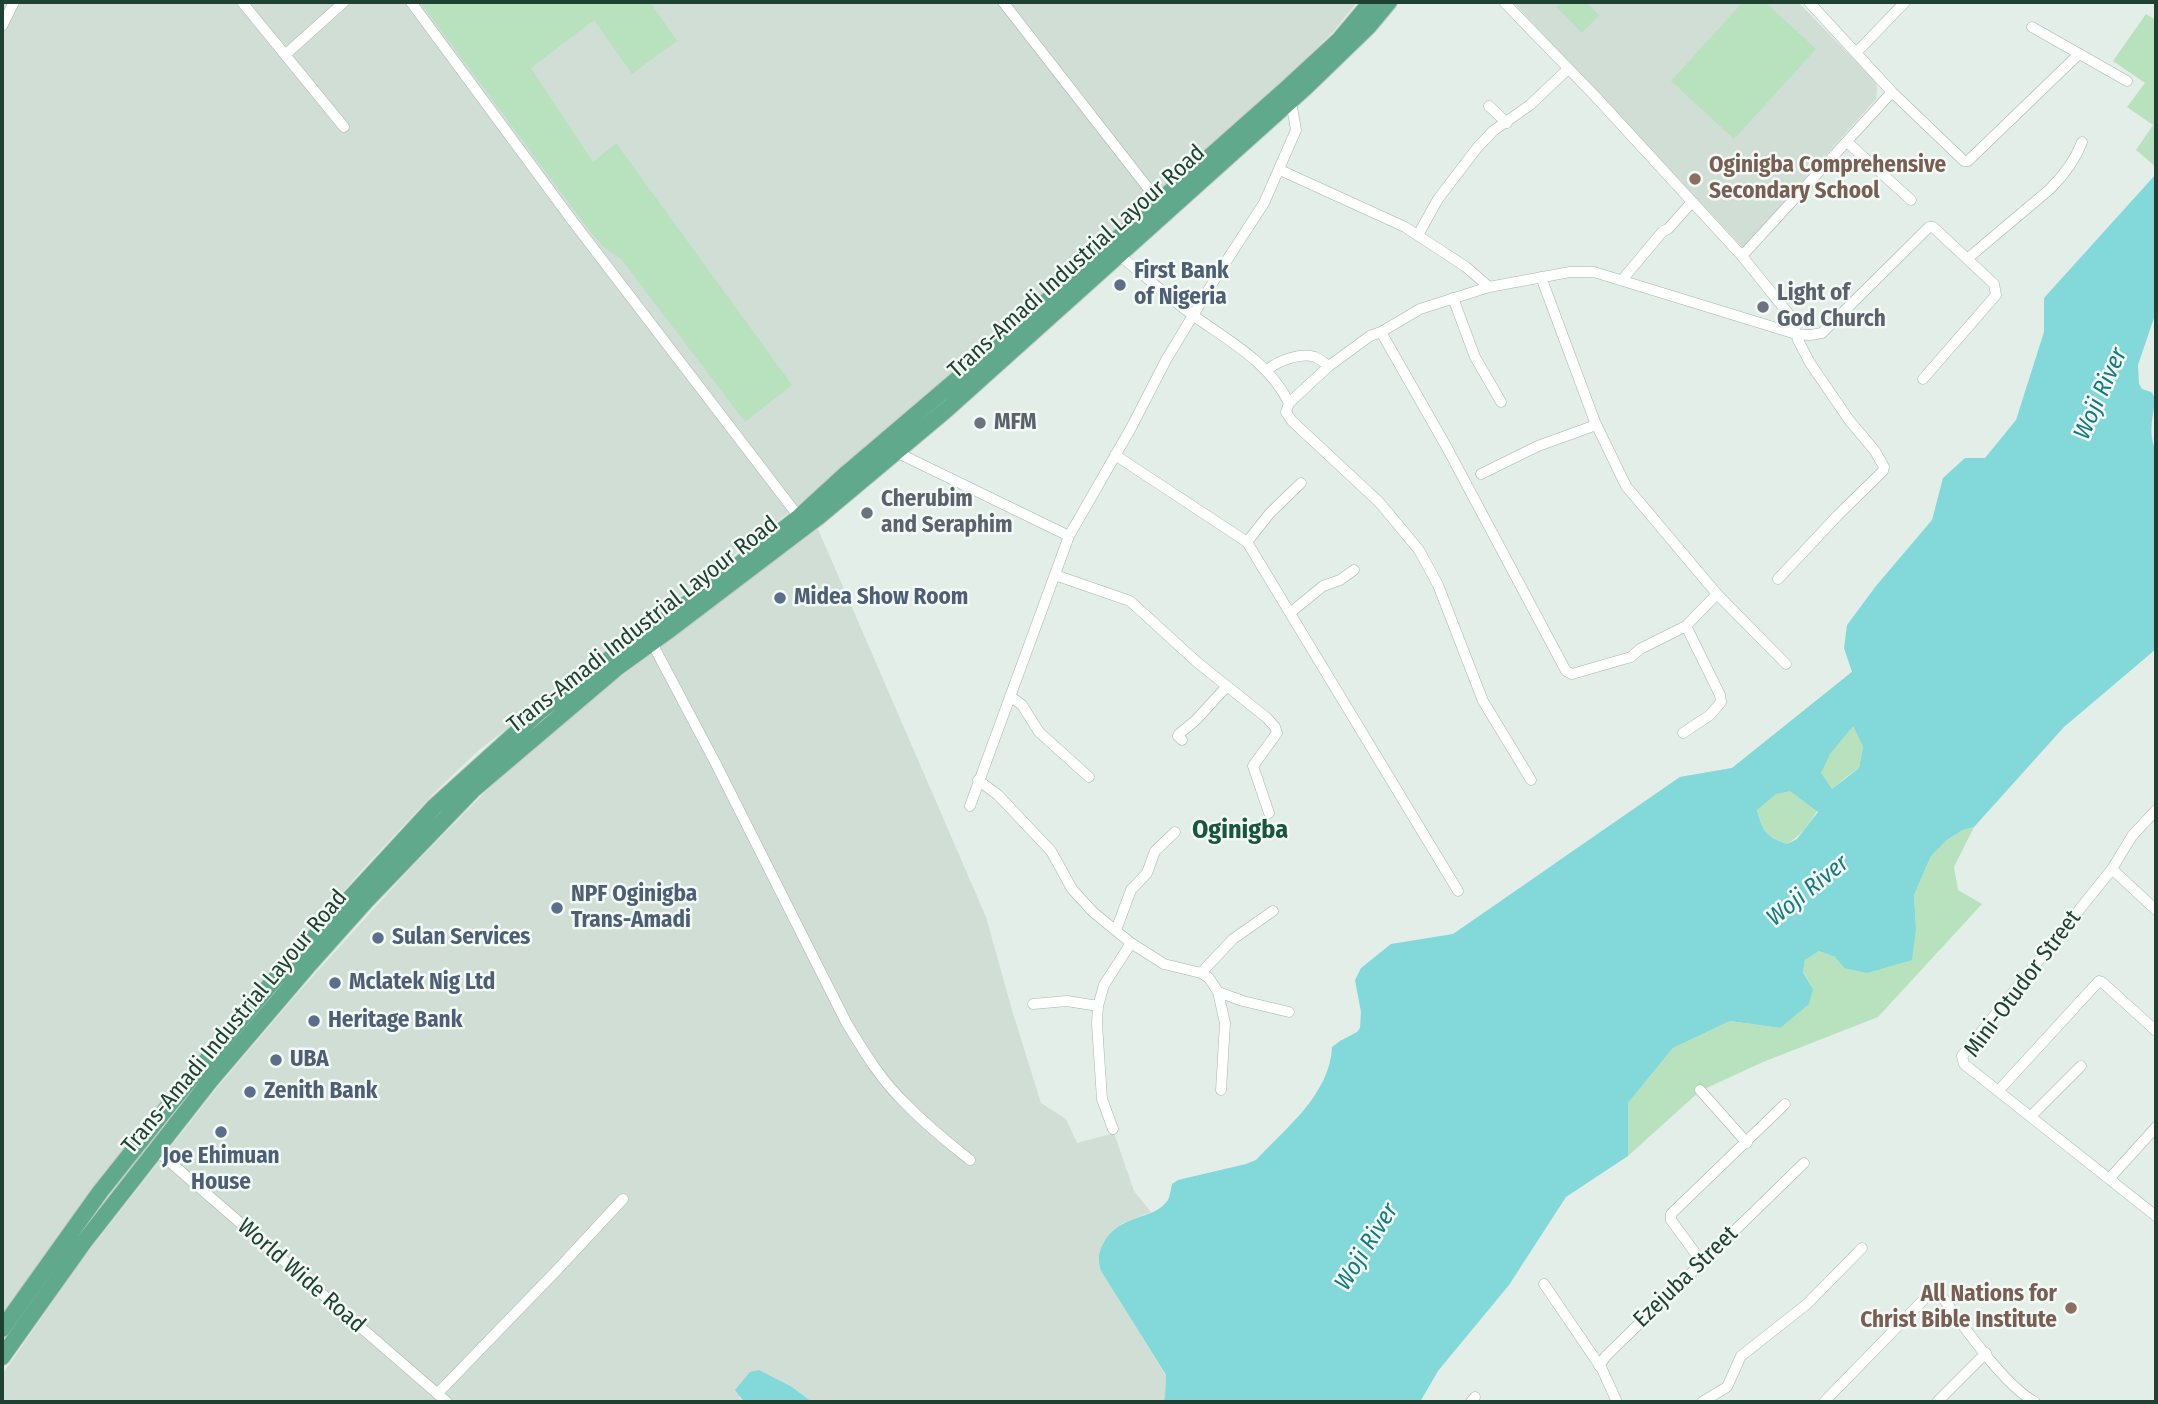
<!DOCTYPE html>
<html>
<head>
<meta charset="utf-8">
<style>
	body { margin:0 }
	#map { position:relative; width:2158px; height:1404px; overflow:hidden; background:#e2eee7; font-family:"Fira Sans Condensed",sans-serif }
	canvas { display:block }
	.frame { position:absolute; inset:0; border:4px solid #1f4134; pointer-events:none }
</style>
</head>
<body>
<div id="map">
<canvas width="2158" height="1404"></canvas>
<div class="frame"></div>
</div>
<script>
const g = document.querySelector('canvas').getContext('2d');
g.lineJoin = 'round';
function fill(path, color) {
  g.fillStyle = color;
  g.fill(path, 'evenodd');
}
function stroke(path, color, width, dash) {
  g.strokeStyle = color;
  g.lineWidth = width;
  g.lineCap = dash ? 'butt' : 'round';
  g.setLineDash(dash || []);
  g.stroke(path);
}
function write(font, color, halo, rows, align = 'center') {
  g.font = font + ' "Fira Sans Condensed",sans-serif';
  g.lineWidth = 5;
  g.setLineDash([]);
  g.textBaseline = 'middle';
  g.strokeStyle = halo;
  g.fillStyle = color;
  for (const [text, x, y, turn = 0] of rows) {
    g.save();
    g.translate(x, y);
    g.rotate((+turn || 0) * Math.PI / 180);
    g.textAlign = isNaN(turn) ? turn : align;
    if (halo) g.strokeText(text, 0, 0);
    g.fillText(text, 0, 0);
    g.restore();
  }
}
const built = new Path2D(`
	M2,2H1357L1334,31L1290,74L869,447L787,514L479,750L435,792L362,870L215,1040L2,1318Z
	M1513,2H1798L1876,82L1877,89L1876,99L1743,248Z
	M818,529L986,917L1012,1010L1041,1103L1066,1119L1077,1143L1114,1133L1134,1191L1151,1212L1121,1224L1101,1271L1166,1376L1165,1397L1163,1402H812L792,1387L738,1397L744,1402H2V1375L81,1261L216,1089L295,996L407,872L495,782L544,738L605,688Z`);
const green = new Path2D(`
	M420,2H650L677,41L632,74L594,20L531,68L593,162L616,143L792,385L745,422L621,259L605,248L592,234Z
	M1562,2H1586L1599,15L1582,33L1556,7Z
	M1743,2H1765L1816,49L1734,139L1671,81Z
	M2146,14L2156,20V167L2136,150L2153,125L2127,107L2145,83L2113,61Z
	M1853,671V726L1863,747L1859,768C1850,774 1840,781 1833,789C1816,807 1811,830 1787,844C1765,836 1763,832 1757,810L1554,864L1680,777L1732,768Z
	M1974,827L1954,867L1958,890L1982,904L1878,1017L1763,1062L1700,1091L1628,1156V1103L1673,1048L1730,1021L1780,1028L1813,989L1803,971L1805,960L1819,951L1835,957L1844,968L1916,929L1914,895L1931,856L1947,840L1963,830Z`);
const water = new Path2D(`
	M2156,174V312L2138,365L2139,384L2142,389L2151,392L2155,397C2154,417 2147,431 2156,451V649L2064,727L1974,827L1963,830L1947,840L1931,856L1914,895L1916,929L1912,960L1867,973L1844,968L1835,957L1819,951L1805,960L1803,972L1813,989L1809,1004L1780,1028L1730,1021L1673,1048L1628,1103V1156L1566,1197L1509,1285L1438,1371L1420,1402H1163L1165,1397L1166,1375L1101,1271C1098,1260 1098,1254 1103,1244C1119,1213 1154,1221 1168,1200C1170,1196 1171,1188 1172,1184L1178,1180L1246,1164L1256,1160C1286,1128 1330,1094 1332,1047L1340,1041L1357,1032L1360,1028L1361,1012L1355,980L1361,968L1391,944L1453,934L1680,777L1732,768L1852,672L1844,648L1847,625L1876,586L1932,520L1943,478L1965,458H1985L2016,420L2044,332V298ZM1853,726L1863,747L1859,768L1832,789L1821,773L1830,754ZM1790,791L1818,812L1797,839L1787,844C1765,836 1763,832 1757,810L1776,794Z
	M759,1370L792,1387L812,1402H744L735,1390L750,1372Z`);
const minor = new Path2D(`
	M242,2L344,127
	M411,2L571,219L799,517
	M1003,2L1162,206
	M1504,2L1595,96L1742,256L1791,317L1798,340L1810,363L1849,420L1875,451L1884,467L1883,471L1838,515L1778,579
	M1809,2L1892,92L1964,161H1968L2079,54
	M2,26L14,2
	M2032,27L2127,81
	M1856,53L1905,2
	M286,54L344,2
	M1489,106L1507,123
	M1847,142L1911,200
	M1280,170L1405,227L1466,267L1489,287
	M1418,235L1438,199L1477,148L1493,131L1530,105L1568,69
	M1119,255C1144,275 1168,297 1194,316C1229,341 1269,362 1289,403
	M1742,256L1892,92
	M1967,259L2050,189C2064,175 2075,161 2082,142
	M1541,277L1595,422L1626,486L1717,594L1786,664
	M1622,280L1663,231L1668,229L1692,202
	M1453,298L1475,357L1501,402
	M1381,332L1446,446L1566,671L1572,674L1631,657L1640,649L1686,626L1717,594
	M1267,370C1278,361 1300,352 1315,357C1320,359 1324,363 1329,366
	M896,452L1069,536
	M1115,455L1247,542L1458,891
	M1481,474L1538,446L1596,425
	M1247,542L1270,513L1301,483
	M1055,575L1130,601L1198,663L1267,718L1275,727L1277,733L1253,766L1269,813
	M1290,613L1323,586L1340,580L1354,570
	M652,643L716,764L846,1022C864,1052 882,1082 908,1106C927,1126 949,1143 970,1160
	M1010,696L1022,705L1039,732L1089,777
	M1683,733L1710,715L1721,702L1720,695L1686,626
	M1182,740L1178,736L1179,734L1196,720L1227,686
	M978,780L998,795L1051,851L1072,889L1093,912L1131,943L1164,964L1201,973L1209,978L1218,992L1225,1023L1221,1090
	M1531,780L1483,701L1438,585L1419,550L1379,502L1292,421L1286,412L1289,403L1329,366L1370,336L1381,332L1420,309L1489,287L1570,272H1594L1796,334L1810,335L1822,333L1929,227H1933L1994,284L1996,295L1923,379
	M970,806L1069,536L1131,428L1166,360L1218,274L1264,203L1296,130L1291,101
	M2156,810L2132,836L2112,869L1962,1056L1964,1064L2156,1216
	M2112,869L2156,910
	M1116,930L1131,890L1147,873L1155,851L1175,832
	M1201,973L1233,939L1273,911
	M1218,992L1243,1001L1289,1012
	M1033,1004L1067,1001L1098,1006
	M1700,1090L1747,1143
	M1999,1090L2099,981L2102,982L2156,1031
	M2031,1116L2081,1066
	M1113,1129L1102,1099L1097,1024L1098,1006L1104,985L1131,943
	M156,1150L447,1402
	M2109,1179L2156,1127
	M1701,1261L1671,1220V1214L1785,1104
	M1544,1284L1602,1369L1617,1402
	M1599,1366L1606,1356L1804,1163
	M437,1394L557,1270L623,1199
	M1471,1402L1475,1397
	M1702,1402L1727,1387L1741,1356L1807,1304L1862,1248
	M1824,1402L1934,1289L1937,1290C1960,1321 2003,1385 2035,1402
	M1937,1402L1986,1353`);
const primary = new Path2D(`
	M2,1329L100,1192L174,1099L270,985L434,807L538,713L587,675L717,582L799,517L847,473L996,346L1286,89L1340,39L1371,2
	M2,1357L84,1242L210,1081L308,966L366,901L473,790L618,667L672,628L817,518L946,410L1306,87L1369,26L1389,2`);
const markers = [
	[1695,179,7,"#8d6e63"],
	[1120,285,7,"#5c6f8a"],
	[1763,307,7,"#6b7280"],
	[980,423,7,"#6b7280"],
	[867,513,7,"#6b7280"],
	[780,598,7,"#5c6f8a"],
	[557,908,7,"#5c6f8a"],
	[378,938,7,"#5c6f8a"],
	[335,983,7,"#5c6f8a"],
	[314,1021,7,"#5c6f8a"],
	[276,1060,7,"#5c6f8a"],
	[250,1092,7,"#5c6f8a"],
	[221,1132,7,"#5c6f8a"],
	[2071,1308,7,"#8d6e63"]
];
const educationNames = [
	["Oginigba Comprehensive",1709,166],
	["Secondary School",1709,192],
	["All Nations for",2057,1295,"right"],
	["Christ Bible Institute",2057,1321,"right"]
];
const streetNames = [
	["Trans-Amadi Industrial Layour Road",1077,262,-42],
	["Trans-Amadi Industrial Layour Road",643,625,-38],
	["Mini-Otudor Street",2023,984,-53],
	["Trans-Amadi Industrial Layour Road",235,1022,-50],
	["World Wide Road",301,1276,41],
	["Ezejuba Street",1686,1277,-44]
];
const serviceNames = [
	["First Bank",1134,272],
	["of Nigeria",1134,298],
	["Midea Show Room",794,598],
	["NPF Oginigba",571,895],
	["Trans-Amadi",571,921],
	["Sulan Services",392,938],
	["Mclatek Nig Ltd",349,983],
	["Heritage Bank",328,1021],
	["UBA",290,1060],
	["Zenith Bank",264,1092],
	["Joe Ehimuan",221,1157,"center"],
	["House",221,1183,"center"]
];
const worshipNames = [
	["Light of",1777,294],
	["God Church",1777,320],
	["MFM",994,423],
	["Cherubim",881,500],
	["and Seraphim",881,526]
];
const waterNames = [
	["Woji River",2101,394,-66],
	["Woji River",1808,891,-39],
	["Woji River",1367,1247,-58]
];
const quarterNames = [
	["Oginigba",1240,831]
];
fill(built, '#d0ded6');
fill(green, '#b8e2be');
fill(water, '#83d8da');
stroke(minor, '#a4b7ae', 11);
stroke(primary, '#c0cac6', 18);
stroke(minor, '#fff', 10);
stroke(primary, '#61a98d', 16);
for (const [x, y, r, color] of markers) {
  const dot = new Path2D();
  dot.arc(x, y, r, 0, 2 * Math.PI);
  g.fillStyle = color;
  g.fill(dot);
  stroke(dot, '#f3faf5', 2.5);
}
write('bold 23px', '#785e54', '#f3faf5', educationNames, 'left');
write('23px', '#1f4134', '#f3faf5', streetNames);
write('bold 23px', '#4e5e75', '#f3faf5', serviceNames, 'left');
write('bold 23px', '#5b616d', '#f3faf5', worshipNames, 'left');
write('italic 24px', '#127b7f', '#f3faf5', waterNames);
write('bold 26px', '#18563f', '#f3faf5', quarterNames);
</script>
</body>
</html>
